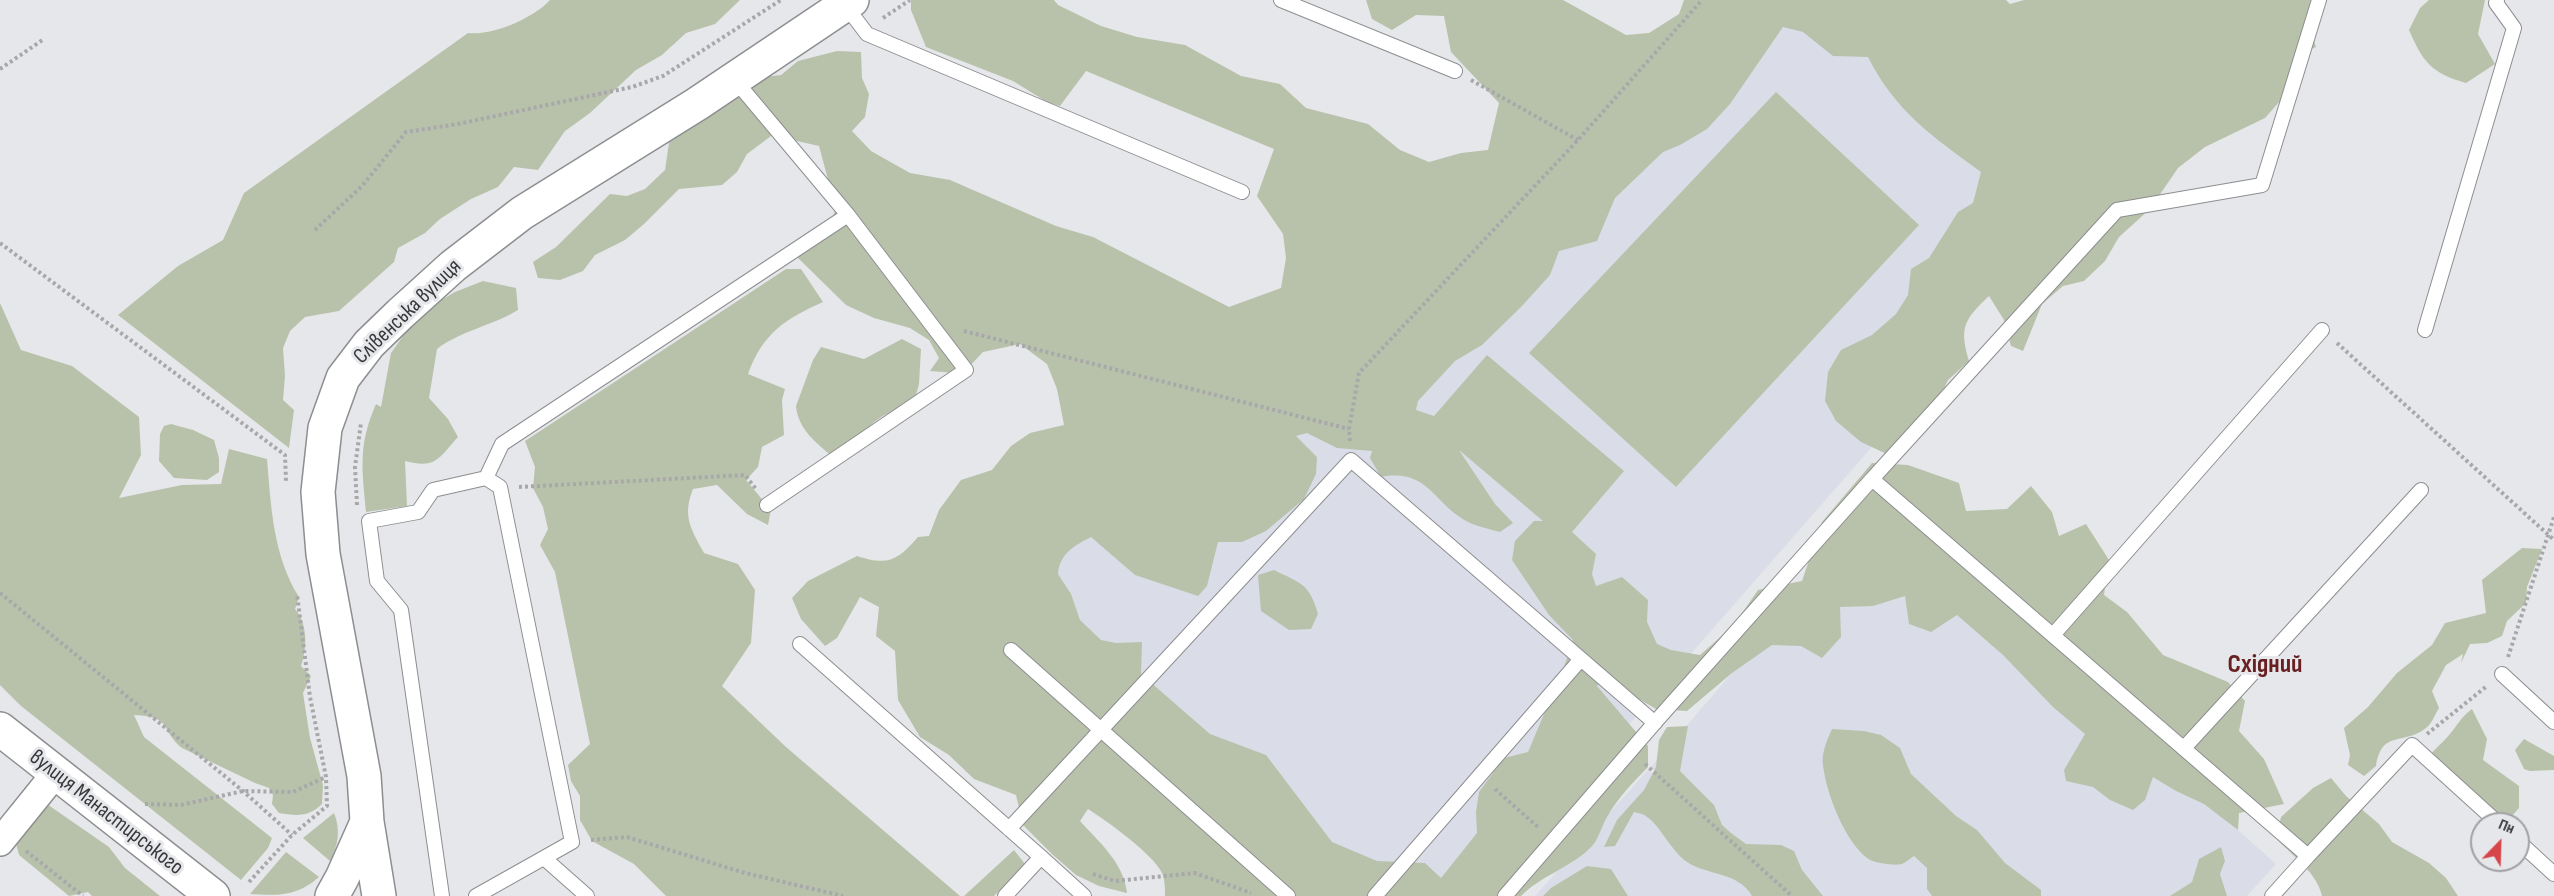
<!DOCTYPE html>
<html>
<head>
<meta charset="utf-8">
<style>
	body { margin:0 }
	#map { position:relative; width:2554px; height:896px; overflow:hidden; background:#e6e7ea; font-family:"Sofia Sans Condensed",sans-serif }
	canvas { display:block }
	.north { position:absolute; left:2470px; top:812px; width:60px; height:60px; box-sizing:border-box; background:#e6e7ea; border:2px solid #a1a1a4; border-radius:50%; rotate:23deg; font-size:16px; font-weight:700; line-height:24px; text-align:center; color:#39393b }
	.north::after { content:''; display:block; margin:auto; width:21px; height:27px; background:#d5454a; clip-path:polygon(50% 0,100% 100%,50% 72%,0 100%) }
</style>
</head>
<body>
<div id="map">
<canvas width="2554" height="896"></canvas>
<div class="north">Пн</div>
</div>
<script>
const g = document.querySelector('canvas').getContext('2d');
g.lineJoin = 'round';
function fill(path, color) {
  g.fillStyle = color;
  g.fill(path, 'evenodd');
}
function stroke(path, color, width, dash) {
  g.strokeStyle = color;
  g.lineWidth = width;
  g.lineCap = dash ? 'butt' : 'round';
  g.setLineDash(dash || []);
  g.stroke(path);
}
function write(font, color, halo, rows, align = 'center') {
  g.font = font + ' "Sofia Sans Condensed",sans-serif';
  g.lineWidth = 6;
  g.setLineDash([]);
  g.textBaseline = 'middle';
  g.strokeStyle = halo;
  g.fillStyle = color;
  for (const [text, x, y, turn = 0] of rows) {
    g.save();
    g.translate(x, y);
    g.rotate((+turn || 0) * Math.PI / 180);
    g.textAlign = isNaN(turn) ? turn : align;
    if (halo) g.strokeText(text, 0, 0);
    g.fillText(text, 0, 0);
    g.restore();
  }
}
const built = new Path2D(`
	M1759,0H1819L2037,191L1885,432L1479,896H1339L961,566Z
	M1875,507L2276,864L2247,896H1796L1651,767Z
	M1648,770L1788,896H1535Z`);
const green = new Path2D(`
	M550,0H740L715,24L686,33L662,55L636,70L590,113L565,131L538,170L514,167L498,187L471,199L440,219L425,233L398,248L394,262L339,311L305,317L290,331L283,348L285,376L283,400L294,410L289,448L118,315L178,266L223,240L244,193L468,33C492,36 534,18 550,0Z
	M911,0H1054L1058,5L1101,26L1137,37L1185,45L1241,76L1280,84L1306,108L1368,124L1400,150L1429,162L1461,153L1488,150L1499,103L1451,52L1444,16L1416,15L1392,30L1372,19L1366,0H1563L1626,35L1649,33L1679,14L1684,0H2006L2010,4L2024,0H2312L2306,18L2316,47L2298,55L2280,101L2265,118L2205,147L2178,168L2150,209L2119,237L2105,261L2084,281L2063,286L2042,304L2023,351L2011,346L2004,320L1989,296C1964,320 1959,327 1969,361L1948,380L1922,434L1889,455L1861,442L1836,421L1825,401L1828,372L1841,350L1872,335L1896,314L1908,295L1911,269L1929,258L1958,212L1973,203L1981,172C1933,137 1895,111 1868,57L1833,56L1803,32L1783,27L1730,104L1707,129L1680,145L1663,152L1615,198L1597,241L1559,251L1550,275L1522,306L1482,345L1455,361L1418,401L1416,410L1434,416L1487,355L1624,471L1572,532L1596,554L1592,574L1596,586L1622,577L1648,600L1647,622L1657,644L1671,650L1700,655L1733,626L1758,590L1802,581L1822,522L1872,463L1908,465L1959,483L1966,511L2007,509L2031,486L2052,512L2059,536L2086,524L2109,560L2104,595L2127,612L2163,655L2228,682L2245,701L2239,731L2264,759L2284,804L2239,813L2238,830L2204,804L2176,791L2153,777L2145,800L2133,810L2110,800L2093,787L2066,781L2064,770L2085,734L2053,707L2003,655L1957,615L1931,632L1909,624L1905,596L1873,606L1840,607L1841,637L1822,658L1801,646L1772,645L1732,673L1687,711L1656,709L1627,692L1607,674L1597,686L1648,746V767C1633,782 1618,798 1607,817C1601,827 1598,842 1589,849C1569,868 1541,876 1521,896H1165C1165,890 1165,879 1162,873C1153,854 1107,821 1088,809L1080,821C1099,842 1124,863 1127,893L1099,886L1076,875L1053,855L1023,825L1016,795L974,779L949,755L920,737L898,700L895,651L876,636L879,607L860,597L837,638L825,646L801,619L792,598L808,581L857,556C888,566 897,561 918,537L929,536L939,510L961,480L992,470L1011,446L1030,433L1064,425L1057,389L1047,364L1020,344L983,352L966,370L956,373L930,371L939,358L929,340L910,328L874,318L846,305L797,257L805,243L827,229L836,209L819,146L797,141L779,130L747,154L737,172L722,185L679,189L644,224L625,240L595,255L583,271L560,280L538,278L533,262L556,247L610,194L627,196L645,189L665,170L671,129C714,115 719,116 747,79L781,75L798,61L837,51L861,52L862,78L869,94L865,117L852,131L871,151L910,173L950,180L1056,226L1093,237L1229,307L1281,288L1286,258L1283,234L1257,196L1274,149L1086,71L1060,106L1047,102L1013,81L926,47L911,10ZM1307,433L1337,448L1372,451L1370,458L1381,477C1429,468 1433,504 1468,522C1478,527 1490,529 1500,532L1513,523L1495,504L1459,450L1543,521H1534L1515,541L1512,560L1549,615L1573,640L1564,667L1528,752L1504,758L1479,792L1476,812L1477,833L1441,878L1425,863L1377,861L1332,842L1266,755L1210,734L1141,674L1142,642L1116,643L1101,640L1080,620L1071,594L1058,574C1060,553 1074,546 1091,537L1135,575L1198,596L1207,586L1218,542H1242L1266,531L1304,499L1316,474L1317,457L1296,436Z
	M2429,0H2485L2478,34L2495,64L2466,83C2431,73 2423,62 2409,30L2420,8Z
	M1776,92L1919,225L1676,487L1529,353Z
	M786,269H801L823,302C785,319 763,333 748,374L785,389L782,400L784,435L762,447L758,467L746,480L771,510L768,525L747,514L717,485L693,489C682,516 691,529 704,553L738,564L755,590L751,643L722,686L786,747L960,896H666L634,864L592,841L580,820V796L571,781L568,765L590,744L555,572L540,545L548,529L543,507L533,488L535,467L525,441Z
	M483,281L516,288L518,310C492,326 462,330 437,349L429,398L448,419L458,437C438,459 436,469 405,461L407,506L366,512C362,468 358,445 376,404L381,407L391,353L403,336L431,306L455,292Z
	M0,303L21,350L72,366L139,417L141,455L119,498L182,485L221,484L229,449L267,459C271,506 273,556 299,597L295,609C308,624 307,648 301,666L311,676L303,693L310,738L323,785L322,804C309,817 297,816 279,813L272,804L273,795L269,788L255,783L182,748C159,729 174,717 134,715L144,737L272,838L268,848L241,880L21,706L0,685Z
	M902,339L921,349L919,384L914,402C877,418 873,417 852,452L833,457C816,443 798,429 796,406L813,360L821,347L864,359Z
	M171,424L193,430L214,440L219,458V472L207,480L174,478L159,461L160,434L164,426Z
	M2522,548L2542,549L2527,587L2526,603L2507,621L2502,636L2487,643L2470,644L2461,663L2463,654L2446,665L2432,691L2439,708C2435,714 2432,724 2426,728C2403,746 2382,729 2376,766L2364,776L2348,765L2350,755L2344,728L2368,707L2397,673L2432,645L2445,623L2486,613L2482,580Z
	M1274,570C1302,584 1309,583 1318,614L1311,629L1289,630L1261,611L1258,575Z
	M2472,709L2487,739L2483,760L2519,786V808L2505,824L2488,812L2476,793L2459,781L2439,779L2426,762C2432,750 2441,745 2449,735C2459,724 2459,719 2472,709Z
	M1688,726L1680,771L1714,805L1722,825L1731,833L1746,844L1781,845L1794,851L1802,870L1823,896H1752C1739,872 1706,875 1687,862C1671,851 1659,824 1647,817C1644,814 1638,813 1634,812L1615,846L1604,847L1617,820L1644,790L1656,767L1659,740L1667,727Z
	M1832,729L1864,731L1881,735L1900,748L1911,774L1956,816L1977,830L2005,863L2041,890V896H1932L1927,889V868L1914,856C1911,858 1906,862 1902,864C1896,866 1876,863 1870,860C1846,845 1826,793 1823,765C1821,754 1827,740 1832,729Z
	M2524,739L2554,756V770L2530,771L2524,769L2515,750Z
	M2331,778L2346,796L2379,824L2392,842L2429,863L2446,878L2458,896H2322C2317,872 2291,855 2276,838L2281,817L2313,788Z
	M41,800L109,847L125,868L160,896H92L88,892L69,896L19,855L14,836Z
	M334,813C341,830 338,846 330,861L303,838Z
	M2221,847L2225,861L2220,874L2227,896H2170L2192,882L2199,859Z
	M1014,850L1025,864L994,896H964Z
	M286,852L319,877C297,896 280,896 250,894Z
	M1587,866L1611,869L1628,896H1543L1551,888Z`);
const path = new Path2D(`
	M883,18L910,0
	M0,69L44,39
	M1471,80L1578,140
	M315,230L362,186L406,132L458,124L632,87L663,76L781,0
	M0,243L285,455L286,482
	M964,331L1349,429
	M2337,343L2554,540
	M1350,441L1349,429L1359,373L1578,140L1702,0
	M519,487L745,475L756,489
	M357,505L355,467L361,423
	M0,593L243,791L292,835
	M2508,657L2554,517
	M2427,734L2487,686
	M1645,764L1792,896
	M1495,789L1539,828
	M145,804L181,805L243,791L293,792L326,777
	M591,840L627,837L745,873L843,896
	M26,851L83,896
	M1093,874L1115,881L1195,873L1251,893
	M249,882L292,835L327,806L326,777L310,697L297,594`);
const service = new Path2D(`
	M1281,0L1455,71
	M845,5L867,34L1242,192
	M734,79L848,215L966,370L767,505
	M2425,330L2514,28L2496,3L2497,0
	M486,478L502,444L848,215
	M1872,479L2117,210L2262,185L2319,0
	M2053,635L2322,330
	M800,644L1041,857L1005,896
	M1011,650L1288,896
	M2502,674L2554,722
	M2184,748L2421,490
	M1009,829L1351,460L1655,723
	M2518,841L2554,874
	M2308,856L2412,745L2499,824
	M1041,857L1084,896
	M544,858L587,896
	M442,896L401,610L377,581L369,521L418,512L433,490L486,478L500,487L572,842L476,896
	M1375,896L1581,659
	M1505,896L1658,719L1872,479L2308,856L2272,896`);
const minor = new Path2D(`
	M0,842L55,774`);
const secondary = new Path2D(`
	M0,729L213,896
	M332,896L342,878L367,822
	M379,896L367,822L364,776L323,554L318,492L325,428L343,378L369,344L400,314L453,266L522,213L697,104L852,0`);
const streetNames = [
	["Слівенська вулиця",408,312,-44],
	["вулиця Манастирського",106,813,38]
];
const quarterNames = [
	["Східний",2265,665]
];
fill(built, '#dadde7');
fill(green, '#b8c2ab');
stroke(service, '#8d8e90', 16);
stroke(minor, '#8d8e90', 30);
stroke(secondary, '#8d8e90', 36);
stroke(path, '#a8a8ab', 4, [3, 3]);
stroke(service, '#fff', 14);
stroke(minor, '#fff', 27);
stroke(secondary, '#fff', 33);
write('22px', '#39393b', '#e6e7ea', streetNames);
write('bold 26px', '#672123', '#e6e7ea', quarterNames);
</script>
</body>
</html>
